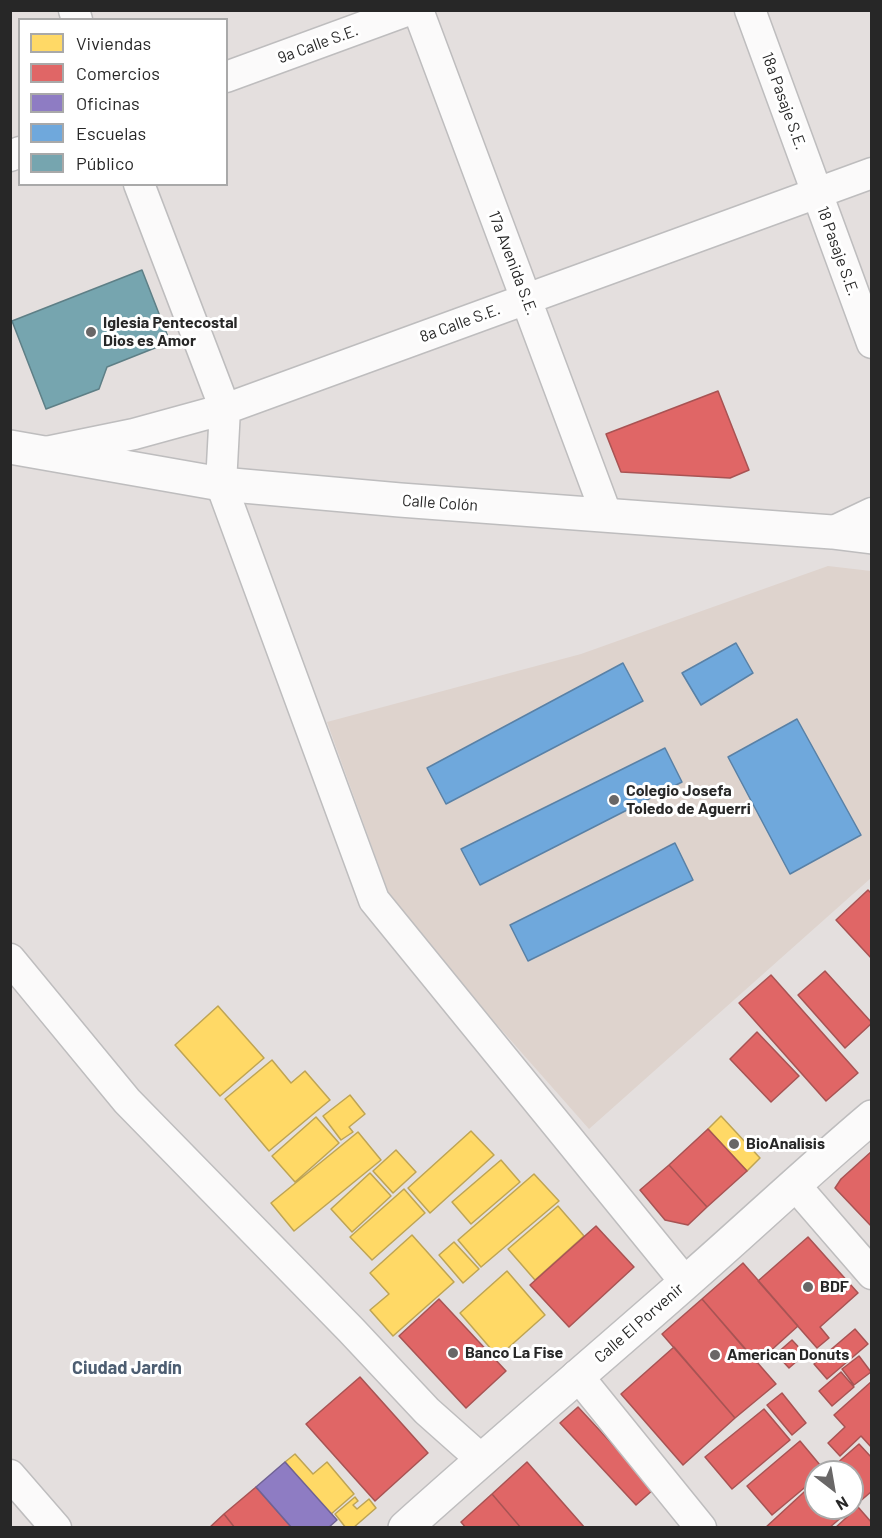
<!DOCTYPE html>
<html>
<head>
<meta charset="utf-8">
<style>
	body { margin:0 }
	#map { position:relative; width:882px; height:1538px; overflow:hidden; background:#e4dfde; font-family:Barlow,sans-serif }
	canvas { display:block }
	.frame { position:absolute; inset:0; border:12px solid #272727; pointer-events:none }
	.legend { position:absolute; left:18px; top:18px; width:210px; height:168px; box-sizing:border-box; background:#fff; border:2px solid #a9a9a9; margin:0; padding:8px 10px; list-style:none; font-size:18px; color:#272727 }
	.legend li { display:flex; align-items:center; gap:12px; height:30px }
	.legend b { width:30px; border:2px solid #a9a9a9 }
	.north { position:absolute; left:804px; top:1460px; width:60px; height:60px; box-sizing:border-box; background:#fff; border:2px solid #a9a9a9; border-radius:50%; rotate:149deg; font-size:16px; font-weight:700; line-height:24px; text-align:center; color:#272727 }
	.north::after { content:''; display:block; margin:auto; width:21px; height:27px; background:#696767; clip-path:polygon(50% 0,100% 100%,50% 72%,0 100%) }
</style>
</head>
<body>
<div id="map">
<canvas width="882" height="1538"></canvas>
<div class="frame"></div>
<ul class="legend">
<li><b style="height:16px;background:#ffd966"></b>Viviendas</li>
<li><b style="height:16px;background:#e06666"></b>Comercios</li>
<li><b style="height:16px;background:#8e7cc3"></b>Oficinas</li>
<li><b style="height:16px;background:#6fa8dc"></b>Escuelas</li>
<li><b style="height:16px;background:#76a5af"></b>Público</li>
</ul>
<div class="north">N</div>
</div>
<script>
const g = document.querySelector('canvas').getContext('2d');
g.lineJoin = 'round';
function fill(path, color) {
  g.fillStyle = color;
  g.fill(path, 'evenodd');
}
function stroke(path, color, width, dash) {
  g.strokeStyle = color;
  g.lineWidth = width;
  g.lineCap = dash ? 'butt' : 'round';
  g.setLineDash(dash || []);
  g.stroke(path);
}
function write(font, color, halo, rows, align = 'center') {
  g.font = font + ' Barlow,sans-serif';
  g.lineWidth = 6;
  g.setLineDash([]);
  g.textBaseline = 'middle';
  g.strokeStyle = halo;
  g.fillStyle = color;
  for (const [text, x, y, turn = 0] of rows) {
    g.save();
    g.translate(x, y);
    g.rotate((+turn || 0) * Math.PI / 180);
    g.textAlign = isNaN(turn) ? turn : align;
    if (halo) g.strokeText(text, 0, 0);
    g.fillText(text, 0, 0);
    g.restore();
  }
}
const education = new Path2D(`
	M828,566L871,571V878L589,1129L394,908L327,722L581,654Z`);
const homes = new Path2D(`
	M218,1006L264,1058L220,1096L175,1045Z
	M272,1060L291,1083L305,1071L330,1100L269,1151L225,1099Z
	M350,1095L365,1114L349,1127L353,1132L341,1140L323,1116Z
	M721,1116L760,1158L747,1171L708,1129Z
	M316,1117L339,1143L295,1182L272,1156Z
	M471,1131L494,1155L430,1213L408,1188Z
	M358,1132L381,1160L294,1231L271,1203Z
	M396,1150L416,1172L393,1193L373,1171Z
	M501,1160L520,1182L471,1224L452,1202Z
	M370,1173L391,1196L352,1232L331,1209Z
	M534,1174L559,1201L481,1267L458,1240Z
	M404,1189L425,1213L372,1260L350,1237Z
	M558,1206L584,1236L535,1280L508,1249Z
	M412,1235L454,1282L393,1336L370,1310L389,1294L370,1273Z
	M454,1242L479,1269L463,1283L439,1255Z
	M507,1271L545,1315L498,1357L460,1313Z
	M295,1454L313,1474L327,1462L354,1494L330,1515L285,1462Z
	M355,1497L358,1501L353,1505L357,1509L369,1499L376,1508L353,1528H346L335,1514Z`);
const shops = new Path2D(`
	M718,391L749,470L730,478L621,472L606,434Z
	M868,890L872,894V959L836,920Z
	M825,971L872,1023L845,1048L798,995Z
	M771,975L858,1073L826,1101L739,1003Z
	M757,1032L799,1076L771,1102L730,1059Z
	M708,1129L747,1171L707,1207L669,1165Z
	M872,1151V1227L835,1188L841,1179Z
	M669,1165L707,1207L688,1225L665,1220L640,1190Z
	M596,1226L634,1267L569,1327L530,1285Z
	M808,1237L858,1293L820,1327L829,1338L817,1348L758,1281Z
	M743,1263L798,1326L757,1363L702,1299Z
	M439,1299L506,1371L466,1408L399,1336Z
	M702,1299L776,1384L735,1418L662,1334Z
	M855,1329L868,1344L827,1379L814,1364Z
	M792,1340L805,1354L789,1368L776,1354Z
	M674,1347L735,1418L683,1465L621,1394Z
	M859,1356L871,1372L854,1385L842,1369Z
	M841,1372L854,1387L832,1406L819,1391Z
	M360,1377L428,1453L375,1501L306,1424Z
	M872,1381V1448L861,1436L840,1456L828,1443L845,1427L834,1415Z
	M782,1393L806,1423L792,1435L767,1405Z
	M578,1407L654,1489L636,1505L560,1423Z
	M764,1409L790,1440L732,1489L705,1457Z
	M800,1441L825,1471L816,1472V1478L772,1515L747,1486Z
	M859,1444L872,1458V1491L829,1528H765L816,1481V1508H852V1472H827Z
	M527,1462L585,1528H521L492,1494Z
	M256,1487L292,1528H235L224,1514Z
	M492,1494L521,1528H466L461,1522Z
	M858,1507L872,1523V1528H835Z
	M224,1514L235,1528H209Z`);
const offices = new Path2D(`
	M285,1462L337,1520L328,1528H292L256,1487Z`);
const schools = new Path2D(`
	M736,643L753,673L701,705L682,673Z
	M623,663L643,701L446,804L427,768Z
	M797,719L861,835L790,874L728,757Z
	M665,748L682,782L480,885L461,849Z
	M675,843L693,880L528,961L510,925Z`);
const public = new Path2D(`
	M142,270L170,342L107,367L99,389L46,409L12,321Z`);
const street = new Path2D(`
	M74,10L77,20
	M418,10L607,516
	M750,10L872,343
	M226,77L409,10
	M10,156L20,152
	M139,184L225,409L221,484L374,900L686,1283
	M46,452L134,434L225,409L872,173
	M832,532L872,513
	M10,959L127,1101L351,1330L427,1411L481,1459
	M794,1184L872,1274
	M577,1375L701,1528
	M10,1475L56,1528`);
const secondary = new Path2D(`
	M10,447L221,484L400,500L832,532L872,537
	M405,1528C497,1445 592,1365 685,1283C748,1228 808,1171 872,1117`);
const markers = [
	[91,332,6,"#696767"],
	[614,800,6,"#696767"],
	[734,1144,6,"#696767"],
	[808,1287,6,"#696767"],
	[453,1353,6,"#696767"],
	[715,1355,6,"#696767"]
];
const streetNames = [
	["9a Calle S.E.",318,44,-20],
	["18a Pasaje S.E.",784,101,70],
	["18 Pasaje S.E.",838,251,70],
	["17a Avenida S.E.",513,263,69],
	["8a Calle S.E.",460,323,-20],
	["Calle Colón",440,503,4],
	["Calle El Porvenir",639,1323,-41]
];
const poiNames = [
	["Iglesia Pentecostal",103,323],
	["Dios es Amor",103,341],
	["Colegio Josefa",626,791],
	["Toledo de Aguerri",626,809],
	["BioAnalisis",746,1144],
	["BDF",820,1287],
	["Banco La Fise",465,1353],
	["American Donuts",727,1355]
];
const neighbourhoodNames = [
	["Ciudad Jardín",127,1368]
];
fill(education, '#ded3cd');
fill(homes, '#ffd966');
stroke(homes, '#bea453', 1.5);
fill(shops, '#e06666');
stroke(shops, '#a85353', 1.5);
fill(offices, '#8e7cc3');
stroke(offices, '#6f6294', 1.5);
fill(schools, '#6fa8dc');
stroke(schools, '#5981a6', 1.5);
fill(public, '#76a5af');
stroke(public, '#5e7f86', 1.5);
stroke(street, '#bebdbe', 33);
stroke(secondary, '#bebdbe', 36);
stroke(street, '#fbfafa', 30);
stroke(secondary, '#fbfafa', 33);
for (const [x, y, r, color] of markers) {
  const dot = new Path2D();
  dot.arc(x, y, r, 0, 2 * Math.PI);
  g.fillStyle = color;
  g.fill(dot);
  stroke(dot, '#fff', 2);
}
write('16px', '#272727', '#fff', streetNames);
write('bold 16px', '#272727', '#fff', poiNames, 'left');
write('bold 18px', '#4d5e72', '#fff', neighbourhoodNames);
</script>
</body>
</html>
